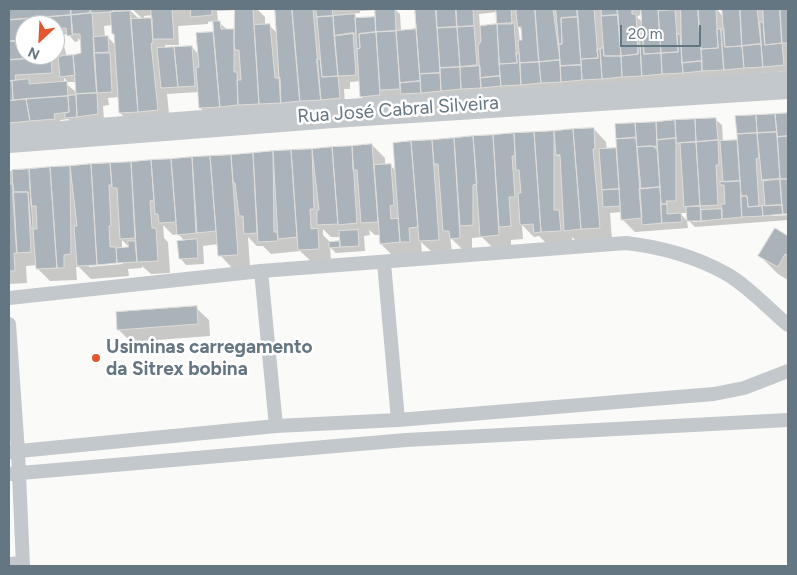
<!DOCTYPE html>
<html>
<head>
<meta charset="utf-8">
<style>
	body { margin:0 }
	#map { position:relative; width:797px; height:575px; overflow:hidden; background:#fafaf8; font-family:Figtree,sans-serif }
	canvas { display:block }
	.frame { position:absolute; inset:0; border:10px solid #657683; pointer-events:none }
	.north { position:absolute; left:15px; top:15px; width:50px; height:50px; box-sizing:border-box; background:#fff; border:1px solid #c1c8cd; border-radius:50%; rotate:205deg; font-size:14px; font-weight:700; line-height:20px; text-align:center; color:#657683 }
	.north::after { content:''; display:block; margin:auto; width:18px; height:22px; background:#e4572e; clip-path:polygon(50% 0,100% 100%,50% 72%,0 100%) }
	.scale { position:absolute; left:620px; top:25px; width:81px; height:22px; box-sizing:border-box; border:2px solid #657683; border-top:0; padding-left:6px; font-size:15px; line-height:18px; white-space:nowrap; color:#657683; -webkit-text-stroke:4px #fff; paint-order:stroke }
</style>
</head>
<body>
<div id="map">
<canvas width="797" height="575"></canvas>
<div class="frame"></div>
<div class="north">N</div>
<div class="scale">20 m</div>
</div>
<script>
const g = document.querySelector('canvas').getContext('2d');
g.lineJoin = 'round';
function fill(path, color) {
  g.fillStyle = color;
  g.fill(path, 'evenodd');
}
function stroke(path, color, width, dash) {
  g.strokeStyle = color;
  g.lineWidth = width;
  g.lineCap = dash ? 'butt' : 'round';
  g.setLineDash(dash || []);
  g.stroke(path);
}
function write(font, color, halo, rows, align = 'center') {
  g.font = font + ' Figtree,sans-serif';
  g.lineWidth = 5;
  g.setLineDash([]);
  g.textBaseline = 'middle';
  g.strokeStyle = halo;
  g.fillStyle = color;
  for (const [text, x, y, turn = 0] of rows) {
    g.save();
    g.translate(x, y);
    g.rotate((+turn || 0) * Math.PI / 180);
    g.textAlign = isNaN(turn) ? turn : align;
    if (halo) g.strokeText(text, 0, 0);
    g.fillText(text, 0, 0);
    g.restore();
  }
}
const shadow = new Path2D(`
	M9,9H129L144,24L146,22L132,9H257L265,17V25H269L278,34L276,9H395L400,14L401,31L418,30L416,9H514L518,13V9H600L603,15L602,9H640V15L637,17L643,23V9H697L701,67H703L699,9H717L724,18V9H788V71L412,100L374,109L361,96L360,81L350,82V89H344L345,104L213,120L200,108L199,92L167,94L170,123L133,125L120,113L119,97L108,98L109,105L103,106L104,120L73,124L68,119L60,120V125L9,127ZM236,10L237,34L233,30H228L218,22L217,11ZM376,10V18L358,19L353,14L360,13V11ZM497,12L498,25L480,27L479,14ZM153,15V19L144,20V16ZM214,21L215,33L198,35L199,55L192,47L165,49V45H179L178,26L208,24V22ZM25,25H55V55H25ZM112,25L116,36V46L108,37H105L104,26ZM518,26L522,30L523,41H520ZM68,34L75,42L78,41V38L81,42L82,54L67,57L61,35ZM64,78L68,82H76L77,93L64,82Z
	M788,114V213L771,214V216L788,215V220L695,227L689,221L688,213H680L687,221L688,228L635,232L622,219V212L610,213L612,240L578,243L572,237L573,243L548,245L539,236L534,237L522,225L523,239L511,240V248L494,249L482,237L472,238V250L464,251L450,237L452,252L433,253L421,242L422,254L393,256L381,244L380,235H375L369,230L370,235L364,236L365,251L336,253L330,247L331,261L312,262L300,251L271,254L263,246H257L248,237L250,267L232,268L220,255L219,244L203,246L204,264L186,265L180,258L185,241L178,234L173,235L163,225L164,238L168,242L170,273L151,274L142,266V268L128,269L129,276L91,279L79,267H76L77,280L50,281L38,269L37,265L26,266L27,283L9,284V171L372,145L385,158V166L390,165L396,171L394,144L594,129L606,142L607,150L615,149L618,152L616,126L715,119L722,125L723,142L736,141L739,143L737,118ZM566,153V155L558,156L556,154ZM707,219V221L693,222V220ZM323,229L331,237H340L341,242L331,243L323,235ZM122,240L130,248H122ZM123,262V264L89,267V264Z
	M775,230L788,237V280L778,274L760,256Z
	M196,308L209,320L210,336L131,342L118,329Z`);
const building = new Path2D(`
	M9,9H71V15L9,20Z
	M71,9H90V13L71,15Z
	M90,9H113V12L92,13Z
	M151,9H172L174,39H153Z
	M191,9H212V15L191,17Z
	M235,9H253L259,104L238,105L237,80H241L239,50H235L234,43Z
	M275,9H292L300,101L281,103Z
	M292,9H313L321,100L300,101Z
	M316,9H332L333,16L317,17Z
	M375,9H395L396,31L376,32Z
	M415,9H436L440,73L420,74Z
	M436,9H456L457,27L437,28Z
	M456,9H473L474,26L457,27Z
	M496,9H511L512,24H497Z
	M516,9H535L539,62L520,63L518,40H522L521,27H518Z
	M535,9H553L560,60L539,62Z
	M556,9H577L578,17L561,18L562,44H559Z
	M577,9H594L598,58L581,59Z
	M601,9H617L618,15L602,16Z
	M632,9V14H636L638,54L621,56L617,10Z
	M641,9H658L661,53L644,54Z
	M681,9H698L702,61L682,63Z
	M698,9H716L718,48L701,49Z
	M722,9H740L742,46L725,47Z
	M740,9H757L761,44L742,46Z
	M763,9H780L782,43L765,45Z
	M780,9H788V43H782Z
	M675,10L678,52L661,53L658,11Z
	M130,11L138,112L119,113L114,34H112L110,12Z
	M92,13L97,93L76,94L73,55L81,53L80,34H72L71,15Z
	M355,14L356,33L334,36L333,16Z
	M71,15L73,35L67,36L66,28L55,29V25H49L48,17Z
	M618,15L621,56H604L601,16Z
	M333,16L338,76L322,77L317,17Z
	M48,17L49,25H25V40L9,41V20Z
	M375,17L376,32L359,34L360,48L357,49L355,18Z
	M578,17L581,65L560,66L559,44H562L561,18Z
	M152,18L153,43H151L158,110L138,112L131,19Z
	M213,21H220L221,29H234V72H237L238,105L220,107Z
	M760,22H763L765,45L782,43L784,65L763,67Z
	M514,23L517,63L499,64L497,24Z
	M270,24L275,78H280L281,103L259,104L254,25Z
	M497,24L500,76L480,78L478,46L481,41L480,26Z
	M474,26L477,66L460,67L457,27Z
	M457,27L460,67L440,68L437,28Z
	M416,29L420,81L400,83L396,31Z
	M717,29H721L724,70L702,71L701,49L718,48Z
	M721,29H724L725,47L742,46L744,68L724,70Z
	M396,31L400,89L380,90L376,32Z
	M213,32L220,107L199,108L196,68L199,67L196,33Z
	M376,32L380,95L360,97L357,49L360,48L359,34Z
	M353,33L356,75L338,76L334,36Z
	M677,34H680L683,73L662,74L661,53L678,52Z
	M108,36L109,52L94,53L93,37Z
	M640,37H643L644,54L661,53L662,74L642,76Z
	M9,41L25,42V55H51V57L9,60Z
	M61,41L62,56L51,57L55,55V42Z
	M761,44L763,67L744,68L742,46Z
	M192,46L195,86L178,87L174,47Z
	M638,46H640L642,76L622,77L621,56L638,54Z
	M174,47L178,87L161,88L157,48Z
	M603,48L604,56H621L622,77L602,79L600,49Z
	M597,49H600L602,79L582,80L581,59L598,58Z
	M94,53H110L112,92L97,93Z
	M516,53H519L521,85L501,86L499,64L517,63Z
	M73,55L75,75L60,77L58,56Z
	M51,57L52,73L15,75L16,80L9,81V60Z
	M317,59H320L322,77L338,76L340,98L321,100Z
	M560,60L561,82L541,83L539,62Z
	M702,61V71L683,73L682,63Z
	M539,62L541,83L521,85L520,63Z
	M477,65L480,66L481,88L461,89L460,67Z
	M581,65L582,80L561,82L560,66Z
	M460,67L461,89L441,91L440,68Z
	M440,73L441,91L421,93L420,74Z
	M500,76L501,86L481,88L480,78Z
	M29,79V84L67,81L68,96L13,100L12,81Z
	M9,81H12L13,100L9,101Z
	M420,81L421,93L401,94L400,83Z
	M97,93L98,114L77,117L76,94Z
	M76,95L77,117L65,118V113L69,112L68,96Z
	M68,96L69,112L54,114L55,119L30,121L26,99Z
	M26,99L30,121L9,123V101Z
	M788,113V136L777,137L775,114Z
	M775,114L777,132L757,133L756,115Z
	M756,115L757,133L737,134L735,116Z
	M716,118L718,140L696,142L695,119Z
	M695,119L696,142L676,143L675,120Z
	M675,120L676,138L657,140L656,122Z
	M656,122L657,146L637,147L635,123Z
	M635,123L636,137L616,139L615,124Z
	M594,128L595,149H593L600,228L581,229L573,129Z
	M573,129L581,229L564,231L560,155H556L554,131Z
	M554,131V210H559L561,231L541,232L534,132Z
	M534,132L541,232L534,233L533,224L520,225L518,193H521L519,170H516L514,133Z
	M777,132L780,179L762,181L757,133Z
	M514,133L515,156H512L515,197H509L511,226L499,227L493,135Z
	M757,133L759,158L756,159L759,206L748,207L747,196H741L737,134Z
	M493,135L499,235L480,237L473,136Z
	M473,136L477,184L473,185V225L460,226L454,138Z
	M788,136V179H780L777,137Z
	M454,138L460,238L450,239L449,231H443L438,164H434L432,140Z
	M634,138L636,139L642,218L621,220L616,139Z
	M676,138V201H666L667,204H661L657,140Z
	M432,140L439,240L419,241L411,141Z
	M718,140L719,165H716L718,205L700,206L696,142Z
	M737,140L740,181L723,182L720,141Z
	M411,141L418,227L409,228L410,242H400L393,143Z
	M696,142L700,206L684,207L680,143Z
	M372,144L378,222L361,223L357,170H353L352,146Z
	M352,146L357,223L338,225L332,147Z
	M652,146L657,149L660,187L641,189L637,147Z
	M332,147L338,224L317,225V210H319L312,149Z
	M616,148L619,189L602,190L599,149Z
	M312,149L314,209H310L311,229L318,228L319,249L298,250L291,150Z
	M291,150L297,237L278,239L273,151Z
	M273,151L274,232H277L278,241L258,242L253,153Z
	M253,153L257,233L244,234L243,216H239L235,183H233L231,155Z
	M231,155L238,255L218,256L210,156Z
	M210,156L216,231L196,233L192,157Z
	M192,157L197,233L177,235L171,159Z
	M171,159L176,222L159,223L158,214H155L151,160Z
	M151,160L154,200L150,201L152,228H156L158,261L137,262L131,162Z
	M131,162L135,238L120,239L117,188H112L110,163Z
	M110,163L112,185H109L111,226H109L110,247H116L117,263L97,265L91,164Z
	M91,164L97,265L77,266L74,226H77L70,166Z
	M391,164L394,205L390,206L391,219L398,218L400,242L380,244L374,165Z
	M70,166L71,254L64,255V268H57L50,167Z
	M50,167L57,268L36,269L33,229H37L36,206H31L29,169Z
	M29,169L33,228H31L28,192H13L12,170Z
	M780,179H788V214H783Z
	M780,179L782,205L765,206L763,180Z
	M740,181L742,217L722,219L721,204H725L724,185H720V182Z
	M9,184H13L17,253H14L15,271H9Z
	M660,187L662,223L642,225L639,189Z
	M619,189L620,206L603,207L602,190Z
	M13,192H28L31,252L17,253Z
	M741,196H747L748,207L762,206L763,216L742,217Z
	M661,204H667V214L681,213L682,222L662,223Z
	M782,205L783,214L763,216L762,206Z
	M700,206L701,221H687L686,207Z
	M722,209V219L701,221V210Z
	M775,228L788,236V256L785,254L778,267L758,256Z
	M358,230L359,246L340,247L339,231Z
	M197,239L198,258L179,259L177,241Z
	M128,241H135L137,262L117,263L116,248L128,247Z
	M340,241V247L329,248V242Z
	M197,306L198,324L117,330L116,312Z`);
const lane = new Path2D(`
	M384,263L398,420
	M261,271L276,426
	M9,298L261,271L626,243C661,247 694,256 725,273C747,285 769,309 788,325
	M9,324L18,452L23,566
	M9,452L276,426L398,420L714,394L744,388L788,371
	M9,474L406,440L788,420
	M9,564L22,563`);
const street = new Path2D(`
	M9,139L333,114L788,85`);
const markers = [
	[96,358,5,"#e4572e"]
];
const streetNames = [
	["Rua José Cabral Silveira",398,110,-4]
];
const poiNames = [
	["Usiminas carregamento",106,347],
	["da Sitrex bobina",106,369]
];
fill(shadow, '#0003');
fill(building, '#aab3b9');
stroke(building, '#dcdcda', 1);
stroke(lane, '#c3c8cc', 14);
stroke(street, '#c3c8cc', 28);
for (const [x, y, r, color] of markers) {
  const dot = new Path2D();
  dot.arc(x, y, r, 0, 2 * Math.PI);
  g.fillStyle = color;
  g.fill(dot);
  stroke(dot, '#fff', 2);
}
write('19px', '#657683', '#fff', streetNames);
write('bold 19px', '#657683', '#fff', poiNames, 'left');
</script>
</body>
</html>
